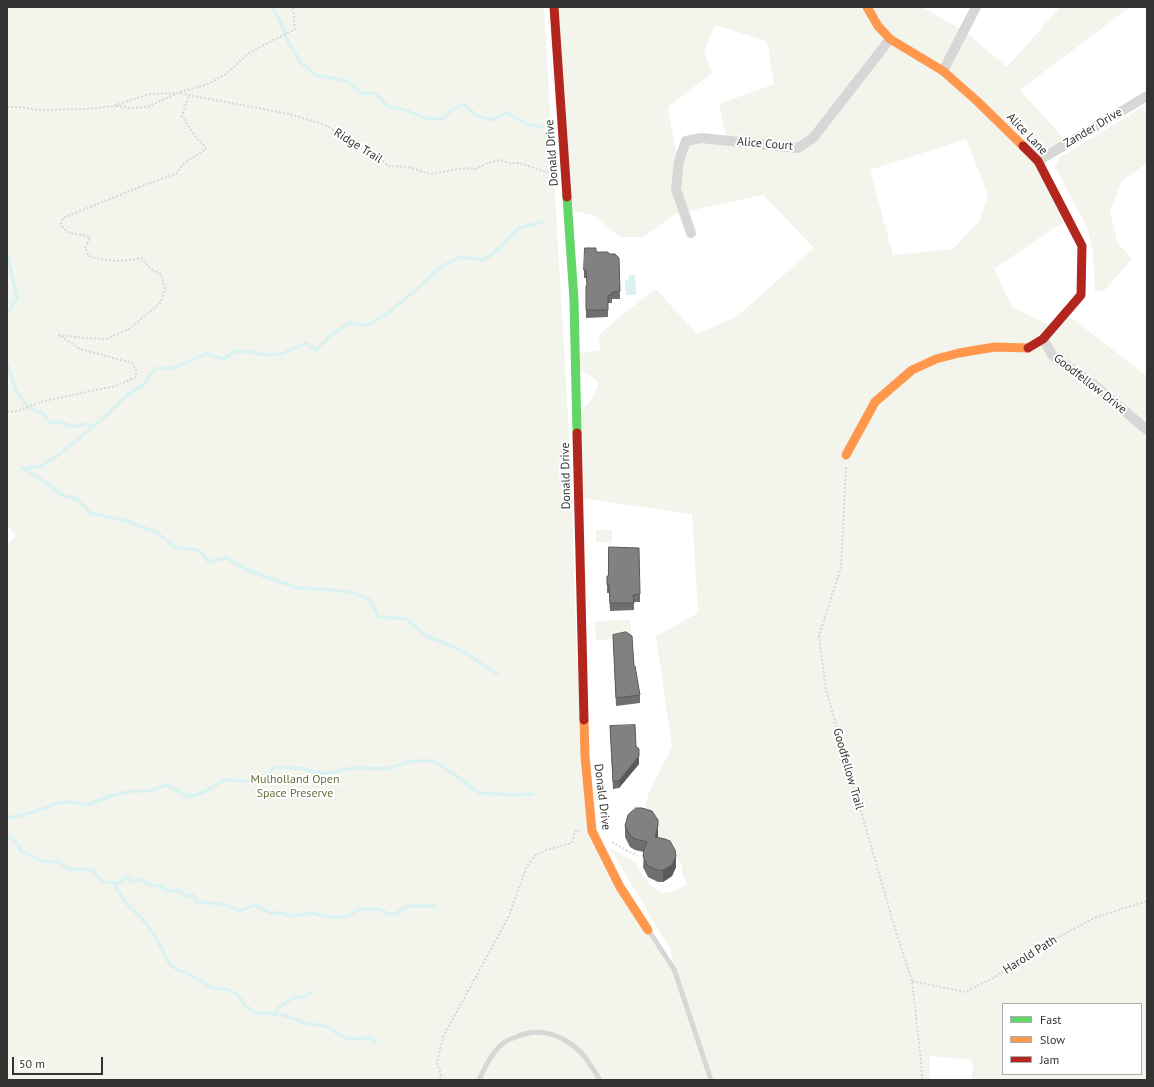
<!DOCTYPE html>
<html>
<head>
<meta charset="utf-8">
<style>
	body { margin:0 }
	#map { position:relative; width:1154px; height:1087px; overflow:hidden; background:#fff; font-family:"PT Sans",sans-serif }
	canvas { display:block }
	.frame { position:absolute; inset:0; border:8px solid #333; pointer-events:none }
	.legend { position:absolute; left:1002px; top:1003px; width:140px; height:72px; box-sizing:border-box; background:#fff; border:1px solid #adadad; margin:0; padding:5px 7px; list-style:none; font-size:12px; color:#333 }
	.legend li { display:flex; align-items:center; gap:8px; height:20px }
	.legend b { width:20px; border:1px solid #adadad }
	.scale { position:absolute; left:12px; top:1057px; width:91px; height:18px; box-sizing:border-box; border:2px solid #333; border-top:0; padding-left:5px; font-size:12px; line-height:14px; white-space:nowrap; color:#333; -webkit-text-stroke:3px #fff; paint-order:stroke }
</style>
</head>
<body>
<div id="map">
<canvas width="1154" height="1087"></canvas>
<div class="frame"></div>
<ul class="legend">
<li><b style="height:5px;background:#63d668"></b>Fast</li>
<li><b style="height:5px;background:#ff974d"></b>Slow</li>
<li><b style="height:5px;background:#b3261e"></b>Jam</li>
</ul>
<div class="scale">50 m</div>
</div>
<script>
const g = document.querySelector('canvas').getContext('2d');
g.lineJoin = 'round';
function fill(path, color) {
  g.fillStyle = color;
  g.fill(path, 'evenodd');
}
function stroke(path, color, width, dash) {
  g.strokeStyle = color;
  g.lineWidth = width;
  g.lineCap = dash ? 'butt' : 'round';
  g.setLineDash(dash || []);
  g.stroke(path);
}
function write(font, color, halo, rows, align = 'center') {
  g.font = font + ' "PT Sans",sans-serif';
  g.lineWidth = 4;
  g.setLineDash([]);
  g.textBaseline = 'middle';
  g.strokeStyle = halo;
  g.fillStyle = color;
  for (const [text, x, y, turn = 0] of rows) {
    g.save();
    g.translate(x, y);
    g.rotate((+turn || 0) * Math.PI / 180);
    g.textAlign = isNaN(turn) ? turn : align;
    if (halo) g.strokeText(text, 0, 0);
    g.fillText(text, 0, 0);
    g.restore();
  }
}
const green = new Path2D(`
	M7,7H544L570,451L577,658L592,831L674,967L670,949L610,848L635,862L642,874L652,887L663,893L674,891L687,884L683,876L682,866L668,846L658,837V832L642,819L649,792L672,747L656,636L698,613L692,514L579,498L577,416L593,397L599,383L586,373L576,368L575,353L600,351L599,335L619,317L656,289L697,334L736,317L814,248L763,195L675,214L644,237H619L596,216L568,210L554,7H922L964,31L1007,67L1060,7H1130L1020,90L1068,143L1038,161L1069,220L1054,228L994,269L1012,307L1053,327L1065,313L1147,376V1080H971L973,1067L971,1060L930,1056V1080H7V545L16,536L7,524ZM715,25L767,41L774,84L719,104L727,140L686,141L679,160L674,141L668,107L712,73L704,51ZM966,139L988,195L980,220L953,249L893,255L870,170ZM1003,1004H1141V1074H1003Z
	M1147,104V163L1122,181L1110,211L1117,242L1132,259L1105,290L1095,292L1093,252L1087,227L1055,167L1059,158Z
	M596,530H612V543L596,542Z
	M630,620L632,637L596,641L595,621Z`);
const water = new Path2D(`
	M629,275H635L636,295H626L625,280H628Z`);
const stream = new Path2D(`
	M272,7L280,21L289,44L301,63L316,75L347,81L363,94L375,93L389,107L406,110L425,118L442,119L453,109L464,104L476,115L491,120L507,113L527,124L542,127
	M7,253L17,298L7,313
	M7,363L17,393L28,407L44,414L50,423L60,422L74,427L85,424L93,426
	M22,469L41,466L57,456L99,422L126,396L144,384L155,369L172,368L207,354L223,359L236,351L251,352L266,355L281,354L306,343L316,350L332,334L349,323L368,325L388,313L418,288L441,267L460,257L484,260L501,247L519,228L542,222
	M23,469L41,479L62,495L77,499L90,513L123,520L156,532L175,547L198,550L209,562L226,558L247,570L297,588L321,589L351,592L370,600L379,617L406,619L426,636L454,647L472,657L497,674
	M7,817H15L37,811L56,804L68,802L87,805L110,796L131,791H149L167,785L188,797L204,792L225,780L247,781L266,774L277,767L304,769L322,774L353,768L385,769L412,761H433L454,774L479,793L511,795L533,794
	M7,836L17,843L21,851L42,861L58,862L70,870L82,869L93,871L102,882L119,883L127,877L132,882L140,879L150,885L160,886L170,892L179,890L187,897L193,895L198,902L225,904L240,911L255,905L270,913H282L291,916L311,913L330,917H346L360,909H379L389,914H395L408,906H435
	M113,883L126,903L144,921L155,936L169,963L178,970L187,973L212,988L227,989L238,995L246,1006L256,1013L280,1014L305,1023L328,1027L338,1034L348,1039L370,1038L376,1042
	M274,1014L279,1007L287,1002L296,997H302L311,993`);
const path = new Path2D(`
	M180,92L206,85L226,74L249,53L295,29L293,7
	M116,106L132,108L147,107L178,93
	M7,107H19L38,110L87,109L114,106L149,94L178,93L289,114L325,125L378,156L388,166L409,167L430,174L465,168L475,169L488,163L499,160L509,163H519L553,174
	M7,412L17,411L44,401L115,386L136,377V369L132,363L80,349L59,335L84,338L106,339L129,329L160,303L165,289L161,274L152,270L141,258C122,262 108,262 89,256L85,248L90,238C80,231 67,238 61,224L63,218L147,184L176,174L184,163L199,154L202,151L206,150L205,146L197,139L182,116L189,95
	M846,467L841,567L819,636L826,690L896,932L912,981L921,1061L922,1080
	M612,842L637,856
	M912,981L965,992L995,977L1031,952L1094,918L1147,901
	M440,1080L441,1075L437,1063L443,1037L509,916L526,868L534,856L546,850L572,843L575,831H580`);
const lane = new Path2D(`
	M649,931L674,969L711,1080
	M479,1080C485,1067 493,1050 505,1042C508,1040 513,1038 516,1037C536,1028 554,1032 571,1044C584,1052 592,1068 600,1080`);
const street = new Path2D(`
	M943,71L976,7
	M1038,161L1147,96
	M691,233L676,189L679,161L686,141L701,138L798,148L813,138L890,39
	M1043,339L1053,356L1093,384L1147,430`);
const fast = new Path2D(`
	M567,197L574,300L577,433`);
const slow = new Path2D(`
	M867,7L878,26L890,39L943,71L977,101L1023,146
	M846,455L875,402L912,370L936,359L959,353L995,347L1028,348
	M584,720L585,756L592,831L620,887L648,930`);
const jam = new Path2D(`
	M554,7L567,197
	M1023,146L1038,161L1082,246L1081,295L1043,339L1028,348
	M577,433L584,720`);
const wall = new Path2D(`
	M596,252L609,254L619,258L620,299H612V303H608V317L586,318V286H587L586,278H584V270Z
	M608,576L640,594V602H634V610L610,611L609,593H607V584Z
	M613,635L634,666L640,695V703L616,706Z
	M610,726L636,746L639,764L619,788L613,789Z
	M625,826L658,838L676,867L672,876L663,882H658L648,877L643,867L644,852L635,850L630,847L625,837Z`);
const shadedWall = new Path2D(`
	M639,756V764L619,788V781Z
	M658,825V837L655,849V837Z
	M676,856V867L672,876L663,882V870Z`);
const building = new Path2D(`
	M585,248H596V252H608L609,254H615L619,258L620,291L612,292V295H608V310H586V286L587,285L586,270H584Z
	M609,547L639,548L640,594L633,595L634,603H610L609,585H607V576H608Z
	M626,632L632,636L634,666H635L640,695L616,698L613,635Z
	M635,725L636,746L639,749V756L619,781H613L610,726Z
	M636,808H642L652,811L658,820V825L655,837L665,839L670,841L675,850L676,856L672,865L663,870H658L648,866L643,856L644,850L647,842L635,839L630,835L625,826L628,815Z`);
const streetNames = [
	["Zander Drive",1093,128,-31],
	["Alice Lane",1027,134,46],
	["Alice Court",765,144,5],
	["Ridge Trail",358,146,32],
	["Donald Drive",552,153,-94],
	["Goodfellow Drive",1090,384,38],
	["Donald Drive",566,476,-91],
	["Goodfellow Trail",848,769,74],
	["Donald Drive",602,797,83],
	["Harold Path",1030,955,-32]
];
const parkNames = [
	["Mulholland Open",295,780],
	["Space Preserve",295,794]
];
fill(green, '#f3f5ed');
fill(water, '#dbf1f2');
stroke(stream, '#dbf1f2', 3.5);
stroke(path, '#d6d6d6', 2, [2, 2]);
stroke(lane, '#d7d7d7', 5);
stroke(street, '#d7d7d7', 10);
stroke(fast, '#63d668', 9);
stroke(slow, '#ff974d', 9);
stroke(jam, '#b3261e', 9);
fill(wall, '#6f6f6f');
fill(shadedWall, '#5a5a5a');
fill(building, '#818181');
stroke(building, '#5a5a5a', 1);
write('12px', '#333', '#fff', streetNames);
write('12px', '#67713d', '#fff', parkNames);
</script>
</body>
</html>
